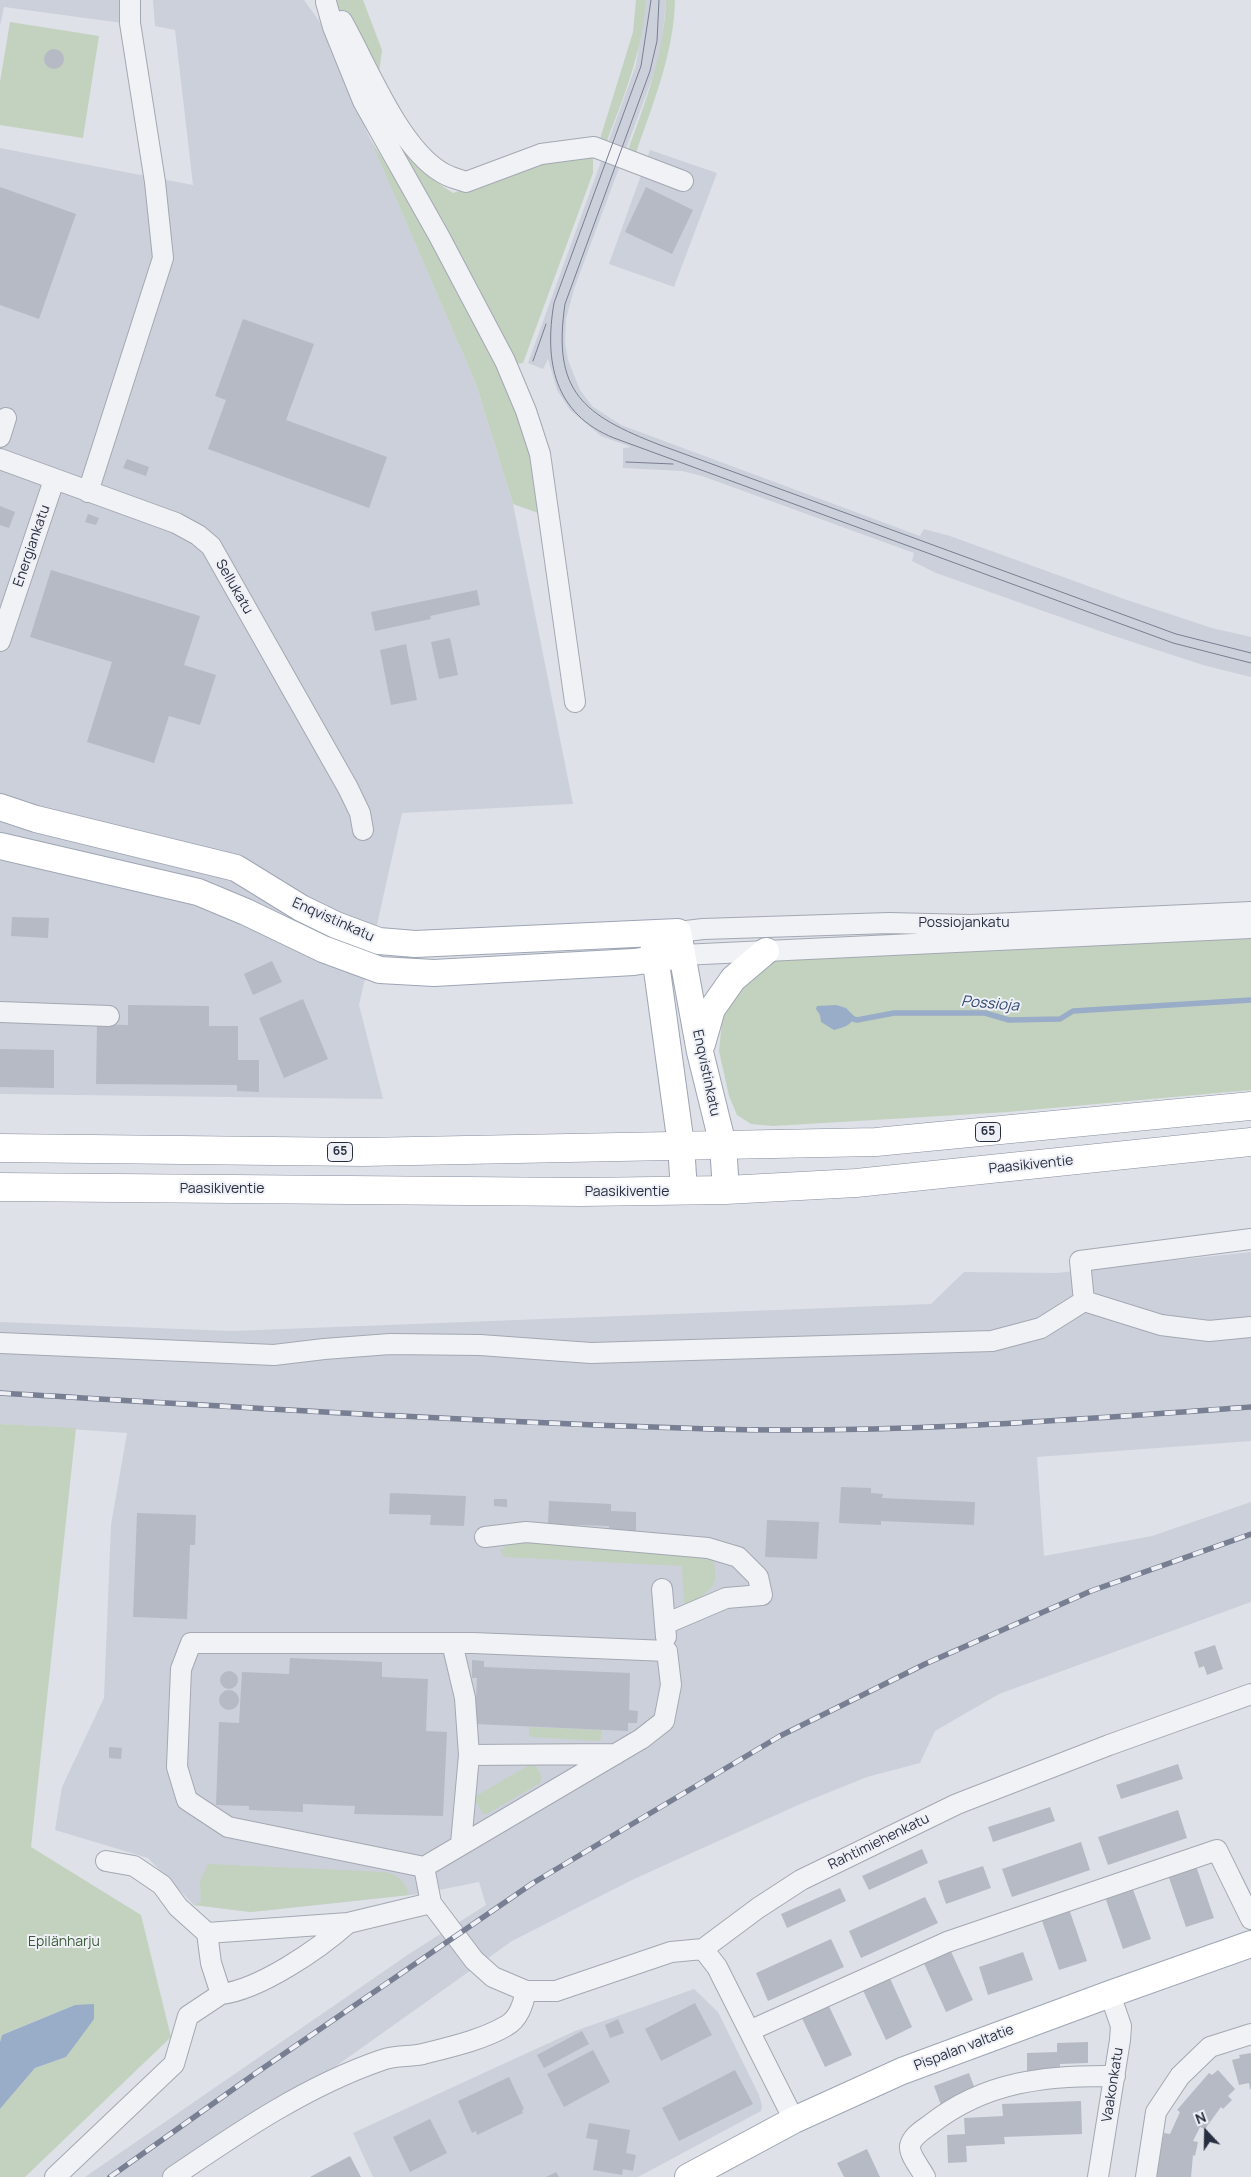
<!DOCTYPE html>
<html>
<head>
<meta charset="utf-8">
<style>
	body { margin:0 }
	#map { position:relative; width:1251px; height:2177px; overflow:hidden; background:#dee1e8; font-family:Manrope,sans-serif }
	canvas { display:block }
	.north { position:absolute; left:1181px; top:2107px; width:50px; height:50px; -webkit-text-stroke:4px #eef0f6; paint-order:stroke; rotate:339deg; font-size:14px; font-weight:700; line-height:20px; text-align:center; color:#272e3f }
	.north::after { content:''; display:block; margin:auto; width:18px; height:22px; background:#272e3f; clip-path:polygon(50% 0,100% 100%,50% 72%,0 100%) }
</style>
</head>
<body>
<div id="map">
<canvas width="1251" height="2177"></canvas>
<div class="north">N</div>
</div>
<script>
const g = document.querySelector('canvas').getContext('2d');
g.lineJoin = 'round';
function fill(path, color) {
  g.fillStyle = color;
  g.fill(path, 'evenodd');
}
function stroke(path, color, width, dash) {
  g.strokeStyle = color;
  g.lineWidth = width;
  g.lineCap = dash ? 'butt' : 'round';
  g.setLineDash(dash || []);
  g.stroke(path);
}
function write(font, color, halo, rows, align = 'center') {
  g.font = font + ' Manrope,sans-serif';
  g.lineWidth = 4;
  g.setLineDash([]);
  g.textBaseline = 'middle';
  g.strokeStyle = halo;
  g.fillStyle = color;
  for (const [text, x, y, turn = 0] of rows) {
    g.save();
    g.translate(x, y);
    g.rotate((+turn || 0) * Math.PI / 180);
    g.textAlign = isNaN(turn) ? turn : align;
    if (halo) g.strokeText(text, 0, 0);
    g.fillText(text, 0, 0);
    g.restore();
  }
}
const built = new Path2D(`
	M0,0H130L122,23L4,7L0,26Z
	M153,0H304L327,32L333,53L476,384L513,504L573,804L402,813L359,1005L383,1099L0,1094V148L193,185L175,30L155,26Z
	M646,0H666L662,41L655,71L574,289L566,319L565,342L568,360L580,390L592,406L621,425L920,536L924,529L950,536L1124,599L1212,628L1251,637V677L1203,665L1111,635L936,573L912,561L914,553L702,476L682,471L623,468V448L631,447L601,436L570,410L557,390L548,359L543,369L528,363L636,65Z
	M650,150L717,173L674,287L609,264Z
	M1251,1252V1441L1037,1457L1044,1556L1152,1536L1251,1502V1602L999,1694L935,1731L920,1763L867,1777L805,1802L634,1879L512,1941L180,2177H85L409,1954L486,1905L479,1882L419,1894L251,1912L194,1905L148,1858L55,1830L62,1787L104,1698L111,1525L127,1433L0,1424V1322L232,1331L931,1304L964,1272L1056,1273Z
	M694,1989L718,2012L759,2095L762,2105L761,2111L638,2177H373L353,2133L575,2031Z`);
const green = new Path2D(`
	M333,0H363L382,50L379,73Z
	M636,0H646C642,53 625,93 607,141L600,139L633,32Z
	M666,0H675C674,53 653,103 636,153L628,150C646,101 664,53 666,0Z
	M10,22L99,36L83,138L0,125V82Z
	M370,139L418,214L499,365L529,439L541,514L513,504L476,384Z
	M399,146L433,180L453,193L558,157H593V173L523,363L516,364Z
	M1251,937V1090L1008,1112L773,1126L751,1124L737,1115L729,1096L719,1051L723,1011L748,977L778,959Z
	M0,1424L76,1428L31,1847L141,1915L171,2037L25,2177H0V2109L35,2068L66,2057L94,2005H75L2,2035L0,2042Z
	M532,1540L694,1552L713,1559C720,1586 711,1590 690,1604L684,1603L682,1566L504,1557L500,1550L511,1543Z
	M529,1727L602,1730L601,1739L597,1741L532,1737L529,1735Z
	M531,1764L536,1766L542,1777L540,1783L487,1814H483L475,1800L476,1796Z
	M208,1864L385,1872C399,1875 405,1882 409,1895L251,1912L194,1905L201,1902L200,1881Z`);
const water = new Path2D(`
	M836,1005L846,1008L854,1016C852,1026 843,1027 834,1030L821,1022L820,1015L816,1009L817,1006Z
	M94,2004V2019L66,2057L35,2068L0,2109V2042L2,2035L75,2005Z`);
const stream = new Path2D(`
	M847,1017L857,1020L894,1013H985L1009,1020L1060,1019L1073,1011L1251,1000`);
const building = new Path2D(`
	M44 59a10 10 0 1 1 20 0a10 10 0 1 1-20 0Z
	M0,187L76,214L39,319L0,305Z
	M646,187L693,210L672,254L625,232Z
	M243,319L314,344L286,420L387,457L369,508L208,449L226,400L215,396Z
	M127,459L149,467L146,476L123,468Z
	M0,506L15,512L9,528L0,525Z
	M88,514L99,518L96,525L85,522Z
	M51,570L200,616L184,665L216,675L200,725L169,716L154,763L87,742L112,662L30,637Z
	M477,590L480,605L430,616L431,619L375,631L371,612Z
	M450,638L458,675L439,679L431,642Z
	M406,644L417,700L391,705L380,650Z
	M12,917L49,918L48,938L11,936Z
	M272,961L282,982L253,995L244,974Z
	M303,999L328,1059L284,1078L259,1018Z
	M128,1005L209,1006V1026H238V1060H259V1092L237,1091V1085L96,1084L97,1024L128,1025Z
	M0,1049L54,1050V1088L0,1087Z
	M841,1487L871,1488V1493L883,1494L882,1498L975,1502L974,1525L881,1521V1525L839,1523Z
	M390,1493L466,1496L464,1526L430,1525L431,1515L389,1514Z
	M494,1499H507V1507L494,1506Z
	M549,1501L611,1504V1511L636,1512V1534L609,1533V1526L548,1524Z
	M137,1513L196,1515L195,1545H190L187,1619L133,1617Z
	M767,1520L819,1522L817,1559L765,1557Z
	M1215,1645L1223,1669L1207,1675L1204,1666L1199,1668L1194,1652Z
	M290,1658L382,1662V1677L428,1679L426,1731L447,1732L443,1816L354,1814L355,1806L303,1804V1812L249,1810V1806L216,1805L219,1722L239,1723L242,1672L289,1674Z
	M472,1660L484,1661V1667L630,1673L629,1710L638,1711L637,1723H628V1731L475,1724L477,1678H472Z
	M220 1680a9 9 0 1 1 18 0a9 9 0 1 1-18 0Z
	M219 1700a10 10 0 1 1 20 0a10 10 0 1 1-20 0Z
	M109,1747L122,1748L121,1759L109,1758Z
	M1178,1764L1183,1779L1121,1799L1116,1785Z
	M1050,1807L1055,1821L993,1842L988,1827Z
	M1178,1810L1187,1838L1108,1865L1098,1837Z
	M1081,1842L1090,1870L1012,1897L1002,1869Z
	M922,1849L928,1863L869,1890L862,1876Z
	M1195,1863L1214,1918L1186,1927L1167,1872Z
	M983,1866L991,1888L946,1904L938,1881Z
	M1131,1884L1151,1939L1123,1949L1104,1894Z
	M840,1888L846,1901L787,1928L781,1914Z
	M925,1897L938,1923L861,1958L849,1931Z
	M1068,1906L1087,1961L1059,1970L1040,1915Z
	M831,1939L844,1967L768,2001L756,1973Z
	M949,1947L973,2000L946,2012L922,1959Z
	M1023,1952L1033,1980L988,1995L979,1967Z
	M888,1974L912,2027L886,2040L861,1986Z
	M827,2002L852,2055L825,2067L800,2014Z
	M695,2003L712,2035L661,2061L645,2029Z
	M618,2019L624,2033L610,2038L605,2025Z
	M582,2031L589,2044L544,2068L537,2055Z
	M1088,2042V2063L1060,2064V2073L1027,2074V2053L1057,2052V2043Z
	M593,2050L610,2082L564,2107L547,2074Z
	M1251,2053V2089H1250L1249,2083L1239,2085L1232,2060L1240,2058L1239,2055Z
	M735,2070L753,2104L679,2141L662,2108Z
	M1218,2070L1235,2089L1228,2096L1232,2100L1223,2109L1221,2107L1205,2129L1200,2127L1193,2141L1198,2142L1195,2156L1193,2155L1191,2177H1156L1164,2133L1170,2134L1180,2112L1177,2110L1209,2073L1212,2075Z
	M969,2073L976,2092L941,2105L934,2086Z
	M509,2077L524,2109L522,2110L523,2113L477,2135L476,2131L472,2133L458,2101Z
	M1081,2101L1082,2134L1004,2137L1005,2144L966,2146L967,2162L948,2163L947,2135L965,2134L964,2118L1003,2116L1002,2104Z
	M430,2119L447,2153L410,2172L393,2137Z
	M589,2123L630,2130L626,2153L636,2155L633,2171L623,2169L622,2175L593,2170L598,2140L586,2138Z
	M867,2149L880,2177H844L837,2163Z
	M350,2156L361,2177H310Z
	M556,2172L559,2177H546Z`);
const minor = new Path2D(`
	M326,2L333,27L363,101L439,236L505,361L526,411L540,454L575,702
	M342,21C367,65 398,146 441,172C448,177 458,179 466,182L541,154L594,147L683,181
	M0,437L6,418
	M0,459L176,523L198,535L211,546L348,788L360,813L363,830
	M88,492L163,258L155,182L130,23V0
	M0,641L54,480
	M678,932L703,929L889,923L970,925L1251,912
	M682,955L1251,928
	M0,1012L109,1016
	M1084,1301L1080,1261L1251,1239
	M0,1343L274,1355L324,1349L390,1344L480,1345L591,1353L992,1341L1041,1328L1084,1301L1161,1325L1209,1331L1251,1327
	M485,1537L526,1532L708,1548L738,1557L758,1577L762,1595L726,1598L665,1624
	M662,1589L666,1637
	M452,1643L465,1698L469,1755
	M461,1844L469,1755L616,1754
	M106,1861L134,1866L162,1885L178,1907L207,1933L348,1923L431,1903
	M424,1867L228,1827L187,1800L177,1767L181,1669L191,1643H473L667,1651L671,1685L664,1721L641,1739L424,1867L431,1903L474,1960L493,1977L526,1991H556L671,1952L703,1949
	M207,1933L211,1963L221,1994C259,1990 319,1949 348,1923
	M703,1949L758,1908L801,1880L957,1804L1109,1745L1251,1694
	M703,1949L717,1967L794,2120
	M749,2031L947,1942L1217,1850L1251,1919
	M55,2177L174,2064L188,2016L221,1994
	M173,2177C239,2132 306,2086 382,2060C395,2055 410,2057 423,2054C450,2047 482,2040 506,2026C519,2019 523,2004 526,1991
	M925,2177C921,2169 909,2155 910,2146C912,2136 923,2130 931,2124C986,2081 1047,2075 1115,2076
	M1098,2177L1120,2040L1121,2026L1110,1994
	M1146,2177L1156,2112L1180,2076L1210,2047L1251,2034`);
const major = new Path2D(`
	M0,807L36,819L236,868L301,908L336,925L379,941L415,944L678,932L700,1052L723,1145L726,1190
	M0,846L198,892L246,912L323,949L380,970L434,973L634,962L682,955
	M653,941L681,1145L684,1191
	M702,1044L712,1009L733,979L766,951
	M688,2177L794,2120L902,2071L1110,1994L1251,1944`);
const highway = new Path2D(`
	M0,1148L363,1152L876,1142L1251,1106
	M0,1187L582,1192L726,1190L856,1183L1251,1142`);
const tram = new Path2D(`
	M651,0L641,66L554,303C544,361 554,414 614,438L1173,643L1251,663
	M659,0L657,41L650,71L565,304C552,392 583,415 660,445L1176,634L1251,653
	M533,361L546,324
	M626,462L673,464`);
const rail = new Path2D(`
	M0,1393C237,1407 473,1422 710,1429C891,1434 1071,1420 1251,1407
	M110,2177L256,2073L533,1883L780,1736L925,1664L1091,1591L1251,1534`);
const shields = [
	[988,1132,25],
	[340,1152,25]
];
const shieldNames = [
	["65",988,1132],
	["65",340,1152]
];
const streetNames = [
	["Energiankatu",32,546,-71],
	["Sellukatu",234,587,60],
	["Enqvistinkatu",333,920,24],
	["Possiojankatu",964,923],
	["Enqvistinkatu",706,1073,78],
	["Paasikiventie",1031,1165,-6],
	["Paasikiventie",222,1189],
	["Paasikiventie",627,1192],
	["Rahtimiehenkatu",879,1842,-26],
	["Pispalan valtatie",964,2048,-21],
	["Vaakonkatu",1113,2085,-81]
];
const parkNames = [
	["Epilänharju",64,1942]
];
const waterNames = [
	["Possioja",990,1004,5]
];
fill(built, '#ccd0da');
fill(green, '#c3d2bf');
fill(water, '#99acc8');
stroke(stream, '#99acc8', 5.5);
fill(building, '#b6bac5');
stroke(minor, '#a3a8b2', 22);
stroke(major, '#9ea5b4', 28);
stroke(highway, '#868d9f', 29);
stroke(minor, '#f1f2f6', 20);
stroke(major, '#fff', 26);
stroke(highway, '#fff', 28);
stroke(tram, '#787f92', 1);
stroke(rail, '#787f92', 5.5);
stroke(rail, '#eef0f6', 4, [11]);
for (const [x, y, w] of shields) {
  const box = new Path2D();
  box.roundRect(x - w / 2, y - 9.5, w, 19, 4);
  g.fillStyle = '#eef0f6';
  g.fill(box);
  stroke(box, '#272e3f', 1);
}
write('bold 12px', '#272e3f', null, shieldNames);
write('14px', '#272e3f', '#eef0f6', streetNames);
write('14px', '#395b35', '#eef0f6', parkNames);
write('italic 15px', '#324973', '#eef0f6', waterNames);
</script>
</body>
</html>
